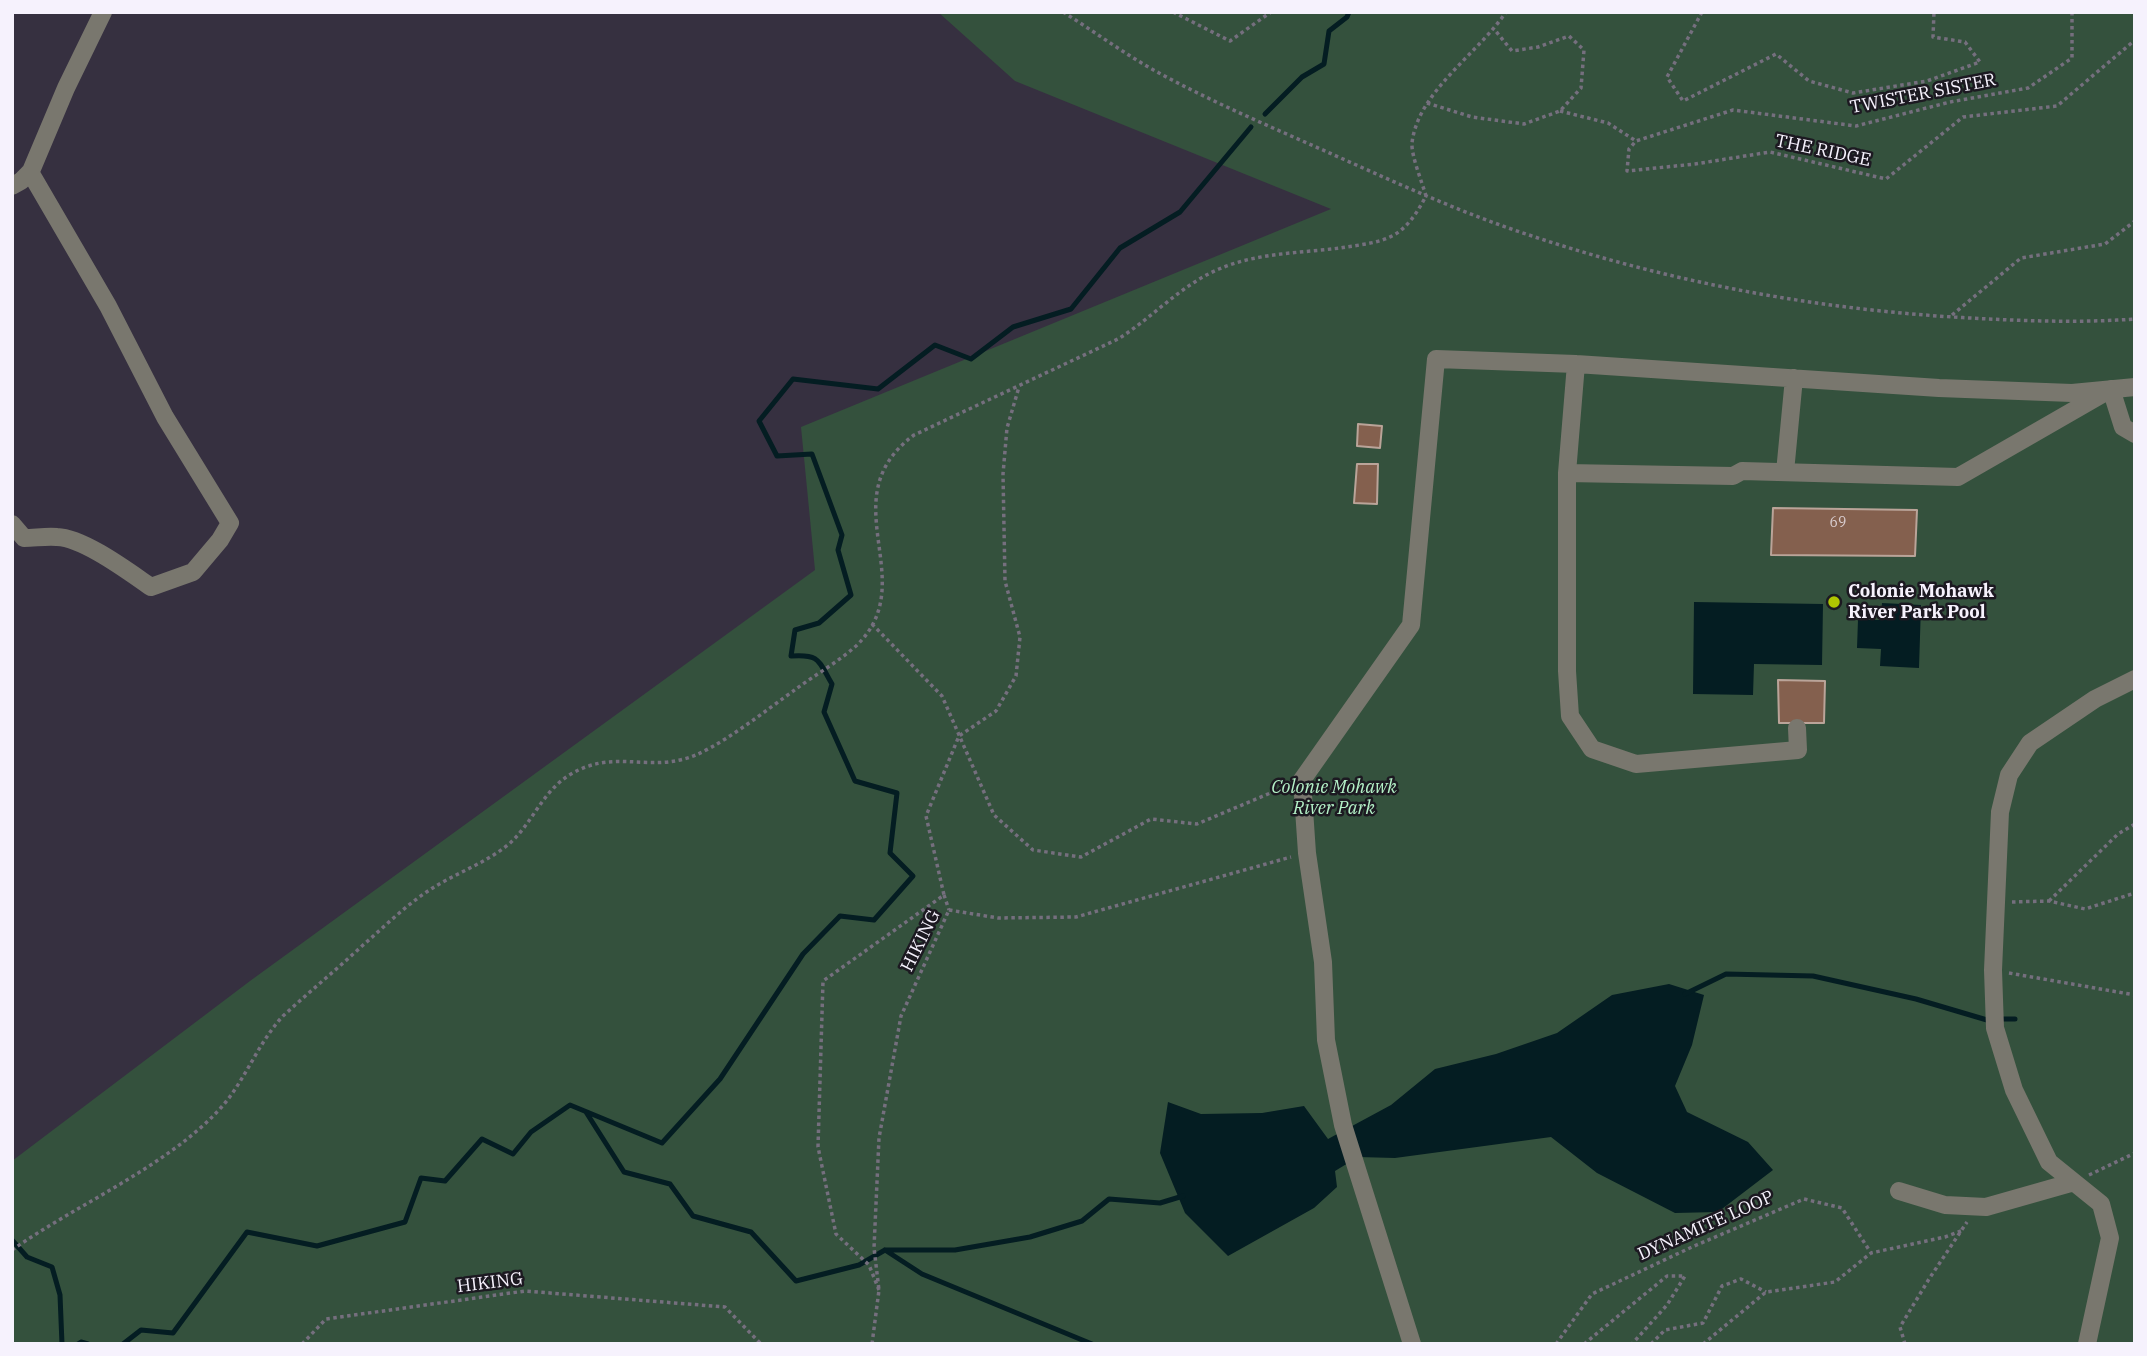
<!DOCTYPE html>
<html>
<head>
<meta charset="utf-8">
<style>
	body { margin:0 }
	#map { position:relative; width:2147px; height:1356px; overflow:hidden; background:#363040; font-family:"IBM Plex Serif",serif }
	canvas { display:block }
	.frame { position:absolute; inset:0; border:14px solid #f6f2fd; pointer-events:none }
</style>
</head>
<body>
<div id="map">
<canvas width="2147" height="1356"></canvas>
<div class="frame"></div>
</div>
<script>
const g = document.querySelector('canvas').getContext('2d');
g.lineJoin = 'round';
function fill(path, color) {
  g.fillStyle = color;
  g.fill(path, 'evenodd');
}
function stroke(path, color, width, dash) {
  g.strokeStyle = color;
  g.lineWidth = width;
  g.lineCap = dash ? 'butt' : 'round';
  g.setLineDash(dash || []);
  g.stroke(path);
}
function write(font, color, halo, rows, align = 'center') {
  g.font = font + ' "IBM Plex Serif",serif';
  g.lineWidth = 5;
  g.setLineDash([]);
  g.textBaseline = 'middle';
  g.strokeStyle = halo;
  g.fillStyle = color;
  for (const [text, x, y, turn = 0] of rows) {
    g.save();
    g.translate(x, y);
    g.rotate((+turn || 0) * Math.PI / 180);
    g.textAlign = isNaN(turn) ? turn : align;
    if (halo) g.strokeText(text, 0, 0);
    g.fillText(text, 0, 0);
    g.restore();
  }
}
const green = new Path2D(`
	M938,12H2135V1344H12V1161L250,981L815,570L801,427L1331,209L1015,81Z`);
const water = new Path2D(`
	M1694,602L1823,604L1822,665L1754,664L1753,695L1693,694Z
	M1882,603L1921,605L1919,668L1880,666L1881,649L1857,648L1858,620H1881Z
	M1669,984L1704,995L1692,1045L1675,1086L1687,1112L1748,1142L1773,1170L1718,1212L1675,1213L1597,1173L1551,1137L1395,1158L1358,1157L1335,1171L1337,1187L1314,1208L1228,1256L1185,1213L1160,1153L1168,1102L1201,1114L1262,1113L1304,1106L1328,1139L1391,1105L1435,1069L1496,1054L1557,1033L1612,995Z`);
const stream = new Path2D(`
	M1265,114L1302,77L1324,64L1329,31L1347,17L1349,12
	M1685,994L1726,974L1813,976L1916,999L1987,1020
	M2002,1019H2015
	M586,1112L624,1172L670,1184L693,1216L751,1232L796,1281L859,1265L885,1250H955L1030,1237L1082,1221L1109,1199L1160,1203L1183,1196
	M12,1240L27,1257L52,1267L60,1295L62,1344
	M885,1250L922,1274L1092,1344
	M78,1344L81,1342L88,1344
	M123,1344L141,1330L173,1333L247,1232L317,1246L405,1222L421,1178L445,1181L482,1139L513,1154L531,1132L570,1105L662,1143L720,1079L803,954L840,916L874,920L913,876L890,853L897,793L855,781L824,712L832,684C818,660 820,654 791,656L795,630L819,623L851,595L838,550L842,535L812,454L777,456L759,421L793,379L878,389L935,345L971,359L1013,327L1071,309L1120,248L1180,212L1251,127`);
const building = new Path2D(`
	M1358,424L1382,426L1380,448L1357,446Z
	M1357,464H1378L1377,504L1354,503Z
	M1773,508L1917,510L1915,556L1771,555Z
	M1778,680L1825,681L1824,723H1779Z`);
const path = new Path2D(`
	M1063,12C1095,32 1126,55 1159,73C1216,104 1276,129 1334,155C1399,184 1462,213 1529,235C1672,283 1820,310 1970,318C2025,321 2080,323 2135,319
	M1173,12L1230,41L1271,12
	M1702,12L1667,77L1683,101L1776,54L1809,81L1853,93L1927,81L1980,62L1965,42L1933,37L1934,12
	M2072,12V58L2028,88L1950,102L1856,126L1733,110L1636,141L1629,149L1627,171L1695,164L1770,152L1886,179L1963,117L2057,106L2135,40
	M1427,103L1472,117L1524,124L1560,111L1581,88L1584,50L1569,36L1538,47L1512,51L1494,29
	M1560,111L1608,123L1636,141
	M1952,315L2021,258L2105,244L2135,221
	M872,624L942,696L994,815L1033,850L1081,857L1151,819L1197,824L1287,786
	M944,895L949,910
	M2049,901L2118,834L2135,824
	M2012,902L2049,901L2085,909L2135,893
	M949,910L998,918L1076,917L1291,857
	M2009,973L2135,995
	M2089,1175L2135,1153
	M12,1250C76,1205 163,1168 216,1113C244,1085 256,1045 283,1016C309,992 336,970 362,946C384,927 406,905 431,889C456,873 486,863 509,844C533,823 542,791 571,774C612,750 643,770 684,759C714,752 769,708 796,689C815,675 838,662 856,646C924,581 828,499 914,435L1118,339C1152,318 1181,285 1219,269C1256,253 1300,253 1340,248C1357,245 1376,244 1392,236C1408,228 1418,211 1426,196C1422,182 1411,155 1412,143C1418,91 1478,54 1506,12
	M879,1290L869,1265L836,1234L818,1147L823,981L944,895L926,816L959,736L996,711L1016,676L1020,637L1005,581L1003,474L1007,428L1019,387
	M302,1344L326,1319L525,1291L725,1307L761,1344
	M872,1344L879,1290L874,1248L879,1138L901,1016L949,910
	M1556,1344L1592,1294L1692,1247L1804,1199L1842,1208L1871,1253
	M1584,1344L1667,1276H1685L1667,1305L1632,1344
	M1651,1344L1665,1330L1703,1323L1722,1286L1741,1279L1766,1292
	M1703,1344L1766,1292L1835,1282L1871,1253L1945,1237L1961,1231
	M1905,1344L1900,1327L1929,1279L1967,1222`);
const minor = new Path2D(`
	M12,186L21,181L31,171L66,88L103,12
	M1576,364L1567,473L1733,476L1742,471L1958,477L2111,389L2123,427L2135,434
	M1785,472L1794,378
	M1567,473V671L1570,716L1592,749L1636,764L1798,750L1797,728
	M12,524L24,538C35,538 46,536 57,537C84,538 129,572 151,587L193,572L220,540L230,523L165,417L108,306L30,172
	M1899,1191L1945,1205L1986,1207L2074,1182
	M1412,1344L1343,1125L1326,1040L1323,962L1307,853L1302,780L1411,625L1436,359L1576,364L1939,388L2072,393L2135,387
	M2087,1344L2110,1238L2101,1204L2049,1162L2014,1090L1995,1028L1993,970L2000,812L2009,775L2030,743L2095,699L2135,679`);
const markers = [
	[1834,602,7,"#b0c501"]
];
const numberNames = [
	["69",1838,523]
];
const streetNames = [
	["TWISTER SISTER",1923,94,-11],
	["THE RIDGE",1823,151,12],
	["HIKING",921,941,-64],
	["DYNAMITE LOOP",1706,1226,-24],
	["HIKING",490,1283,-7]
];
const poiNames = [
	["Colonie Mohawk",1848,592],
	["River Park Pool",1848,613]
];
const parkNames = [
	["Colonie Mohawk",1334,788],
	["River Park",1334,809]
];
fill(green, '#34513d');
fill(water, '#041d22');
stroke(stream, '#041d22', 5);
fill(building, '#84604e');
stroke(building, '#baa499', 2);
stroke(path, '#756f7e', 3.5, [3.5, 3.5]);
stroke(minor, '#79776e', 18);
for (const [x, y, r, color] of markers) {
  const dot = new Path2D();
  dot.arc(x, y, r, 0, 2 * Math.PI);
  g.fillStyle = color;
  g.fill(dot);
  stroke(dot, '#1c1921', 2.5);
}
write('14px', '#daced1', null, numberNames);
write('18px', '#f6f2fd', '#1c1921', streetNames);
write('bold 18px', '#f6f2fd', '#1c1921', poiNames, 'left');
write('italic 18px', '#b5f2c8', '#1c1921', parkNames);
</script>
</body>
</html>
